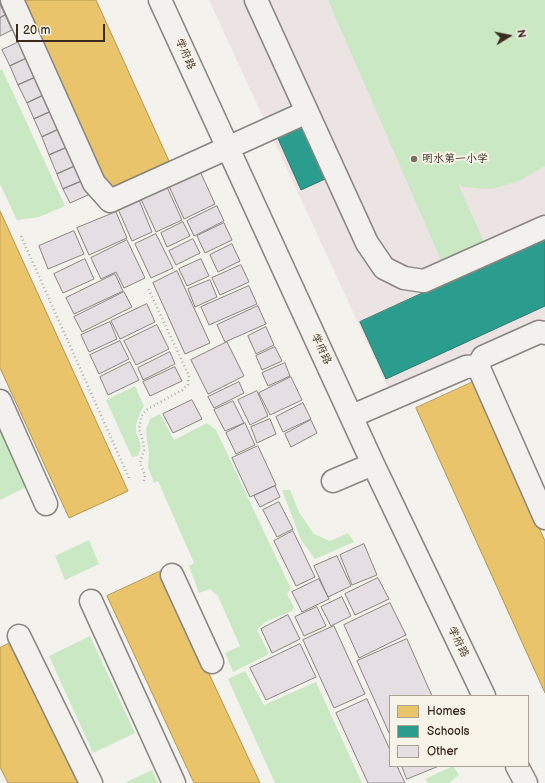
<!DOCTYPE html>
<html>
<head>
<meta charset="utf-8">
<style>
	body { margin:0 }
	#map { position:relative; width:545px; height:783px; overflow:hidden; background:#f4f2ec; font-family:"Balsamiq Sans",sans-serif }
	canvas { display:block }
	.legend { position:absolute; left:389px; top:695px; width:140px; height:72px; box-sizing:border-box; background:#f7f3e8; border:1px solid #aca397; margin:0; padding:5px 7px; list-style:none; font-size:12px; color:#3b2a1e }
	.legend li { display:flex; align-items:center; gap:8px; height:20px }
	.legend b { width:20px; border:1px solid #aca397 }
	.north { position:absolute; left:489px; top:16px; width:40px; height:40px; -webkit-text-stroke:3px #f7f3e8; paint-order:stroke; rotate:80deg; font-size:11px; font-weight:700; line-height:16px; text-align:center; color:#3b2a1e }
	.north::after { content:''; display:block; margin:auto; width:14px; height:18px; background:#3b2a1e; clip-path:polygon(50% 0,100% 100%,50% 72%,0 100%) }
	.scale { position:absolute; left:16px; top:24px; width:89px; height:18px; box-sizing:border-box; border:2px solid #3b2a1e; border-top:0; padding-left:5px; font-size:12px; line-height:14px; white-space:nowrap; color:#3b2a1e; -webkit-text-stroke:3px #f7f3e8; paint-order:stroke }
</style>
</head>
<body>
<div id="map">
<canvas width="545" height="783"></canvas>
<ul class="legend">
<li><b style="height:11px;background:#e9c46a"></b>Homes</li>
<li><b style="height:11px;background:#2a9d8f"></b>Schools</li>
<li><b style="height:11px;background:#e5dee3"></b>Other</li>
</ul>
<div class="north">N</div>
<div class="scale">20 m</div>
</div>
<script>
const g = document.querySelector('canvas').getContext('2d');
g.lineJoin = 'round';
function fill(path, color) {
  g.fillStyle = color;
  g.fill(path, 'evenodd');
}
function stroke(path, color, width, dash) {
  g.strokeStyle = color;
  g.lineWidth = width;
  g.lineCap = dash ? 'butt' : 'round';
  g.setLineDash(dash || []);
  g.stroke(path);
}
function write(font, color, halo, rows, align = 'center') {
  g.font = font + ' "Balsamiq Sans","LXGW WenKai TC",sans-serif';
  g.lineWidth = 4;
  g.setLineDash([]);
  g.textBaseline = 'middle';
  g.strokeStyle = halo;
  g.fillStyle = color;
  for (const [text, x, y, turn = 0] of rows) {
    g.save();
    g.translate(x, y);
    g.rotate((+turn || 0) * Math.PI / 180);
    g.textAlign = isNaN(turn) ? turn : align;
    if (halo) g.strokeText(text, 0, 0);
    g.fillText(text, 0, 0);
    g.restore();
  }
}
const built = new Path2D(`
	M209,0H545V319L390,392Z`);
const green = new Path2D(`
	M328,0H545V166L519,181L495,188L486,189L463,187L457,182L484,242L441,260Z
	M2,69L65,206L39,217L17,220L0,184V70Z
	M135,386L144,406C140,413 135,422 136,431C138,442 144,443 138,456L132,457L106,400Z
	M160,414L174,440L207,423L216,430L291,589L287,594L294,607L292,611L265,622L257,630L269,654L233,672L225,653L240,646L218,596L210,589L199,593L189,566L194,563L158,481L154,483L148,467L149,453L147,441L146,429L150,419Z
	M0,427L26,487L0,500Z
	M282,490H290L299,512L314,534L330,541L348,533L354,542L315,559L301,540Z
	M89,540L99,564L65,580L55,556Z
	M90,636L135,733L93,753L49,656Z
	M245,671L264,705L316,682L362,783H275L228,679Z
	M453,766L459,775L449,783H428L425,779Z
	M152,770L158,783H125Z`);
const homes = new Path2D(`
	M25,0H96L169,161L110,188Z
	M0,211L128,491L69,518L0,368Z
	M473,382L545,541V693L416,408Z
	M161,571L260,783H194L107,596Z
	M10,643L78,783H8L0,767V648Z`);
const schools = new Path2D(`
	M300,124L325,179L301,190L276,134Z
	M545,237V306L386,379L360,322Z`);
const building = new Path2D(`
	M0,4L5,15L0,18Z
	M5,15L12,30L0,36V18Z
	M19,42L27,58L10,66L2,50Z
	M27,58L36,77L18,85L10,66Z
	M36,77L44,95L27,103L18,85Z
	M44,95L52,111L34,119L27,103Z
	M52,111L59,129L42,137L34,119Z
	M59,129L68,147L49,155L42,137Z
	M68,147L75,166L57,174L49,155Z
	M75,166L82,181L63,189L57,174Z
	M199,169L215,204L184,219L168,184Z
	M82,181L88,195L70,203L63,189Z
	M166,185L182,220L156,232L140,197Z
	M139,200L152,232L132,241L118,209Z
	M217,206L224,221L194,236L187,221Z
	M116,212L127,238L89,255L77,228Z
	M183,222L190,236L167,247L161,233Z
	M224,223L232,240L205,253L197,236Z
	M74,231L84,254L48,269L39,246Z
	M156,234L173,268L151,278L135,244Z
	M193,239L200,253L176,265L169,251Z
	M127,240L145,278L124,288L116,272L101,279L91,258Z
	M232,244L240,261L218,272L210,255Z
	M85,259L94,279L63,293L54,274Z
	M201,259L209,276L187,286L179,269Z
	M241,265L249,282L220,295L212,278Z
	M177,271L210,343L185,354L153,283Z
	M115,274L123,291L74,314L66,298Z
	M210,280L217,297L195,307L188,289Z
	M249,286L257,304L209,325L201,307Z
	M124,292L132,307L82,332L74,317Z
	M147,304L155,322L120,339L111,321Z
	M258,306L266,324L225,342L217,325Z
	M110,322L117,339L89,352L81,335Z
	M157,325L169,349L136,365L124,341Z
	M266,327L274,345L256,354L248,336Z
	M120,341L129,359L99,374L90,355Z
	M227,342L244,376L208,394L191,360Z
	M275,347L282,361L262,370L256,356Z
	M170,352L175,364L143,380L138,368Z
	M130,362L139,380L108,395L100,377Z
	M285,363L290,376L268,386L262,373Z
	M175,367L182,381L150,396L143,382Z
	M291,377L302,400L270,415L259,393Z
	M239,382L244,393L214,408L208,397Z
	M257,391L268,416L250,425L238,400Z
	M192,400L202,419L173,433L163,414Z
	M233,401L244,423L225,431L214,410Z
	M303,403L311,419L283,432L276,417Z
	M270,419L276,434L257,443L251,427Z
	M311,420L317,433L291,447L285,434Z
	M245,423L255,445L236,454L226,433Z
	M258,446L276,485L250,497L232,458Z
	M275,486L280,497L260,507L254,496Z
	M279,502L293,529L277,537L263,510Z
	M293,531L315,577L296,586L274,541Z
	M364,544L377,575L352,585L340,555Z
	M337,556L351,586L328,597L314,566Z
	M378,578L389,599L355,615L345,594Z
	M319,579L329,599L302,612L292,592Z
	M342,597L351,616L331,626L321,607Z
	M390,603L406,635L359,658L344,625Z
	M317,607L326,626L304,636L295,617Z
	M288,615L300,639L272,653L261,629Z
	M334,626L365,694L334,708L303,640Z
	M407,639L432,696H390V735L357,661Z
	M300,644L316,677L266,700L250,668Z
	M367,699L390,750V766H397L405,783H368L336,713Z
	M402,766H439L407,779Z`);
const path = new Path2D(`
	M21,236L129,478
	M144,481L145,475L140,463L144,450L143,441L139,429L141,417L146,410L182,390L188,385L189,376L148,288`);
const minor = new Path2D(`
	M12,0L94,183L110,201L307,112
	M160,0L373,464L484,696
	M256,0L367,243L384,268L404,278L424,281L545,227
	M478,366L483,357L539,332L545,333
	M0,401L46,504
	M352,416L466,367L478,366L545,518
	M333,481L373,464
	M172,575L212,662
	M91,601L174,783
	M19,636L91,783
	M517,766L526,783`);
const markers = [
	[414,159,4,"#7c7066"]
];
const streetNames = [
	["学府路",185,54,66],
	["学府路",321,349,65],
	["学府路",458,642,64]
];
const poiNames = [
	["明水第一小学",422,159]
];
fill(built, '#ece3e3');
fill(green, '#cae8c4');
fill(homes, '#e9c46a');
stroke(homes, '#b59653', 1);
fill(schools, '#2a9d8f');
stroke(schools, '#2f7a6d', 1);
fill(building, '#e5dee3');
stroke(building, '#898580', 1);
stroke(minor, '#898580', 25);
stroke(path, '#b1aeaa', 2.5, [1, 3]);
stroke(minor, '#f2f1ed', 22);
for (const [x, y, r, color] of markers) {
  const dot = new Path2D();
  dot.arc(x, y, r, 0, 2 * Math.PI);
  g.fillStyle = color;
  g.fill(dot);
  stroke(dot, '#f7f3e8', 1.5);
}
write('11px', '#3b2a1e', '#f7f3e8', streetNames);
write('11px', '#3b2a1e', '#f7f3e8', poiNames, 'left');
</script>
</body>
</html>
